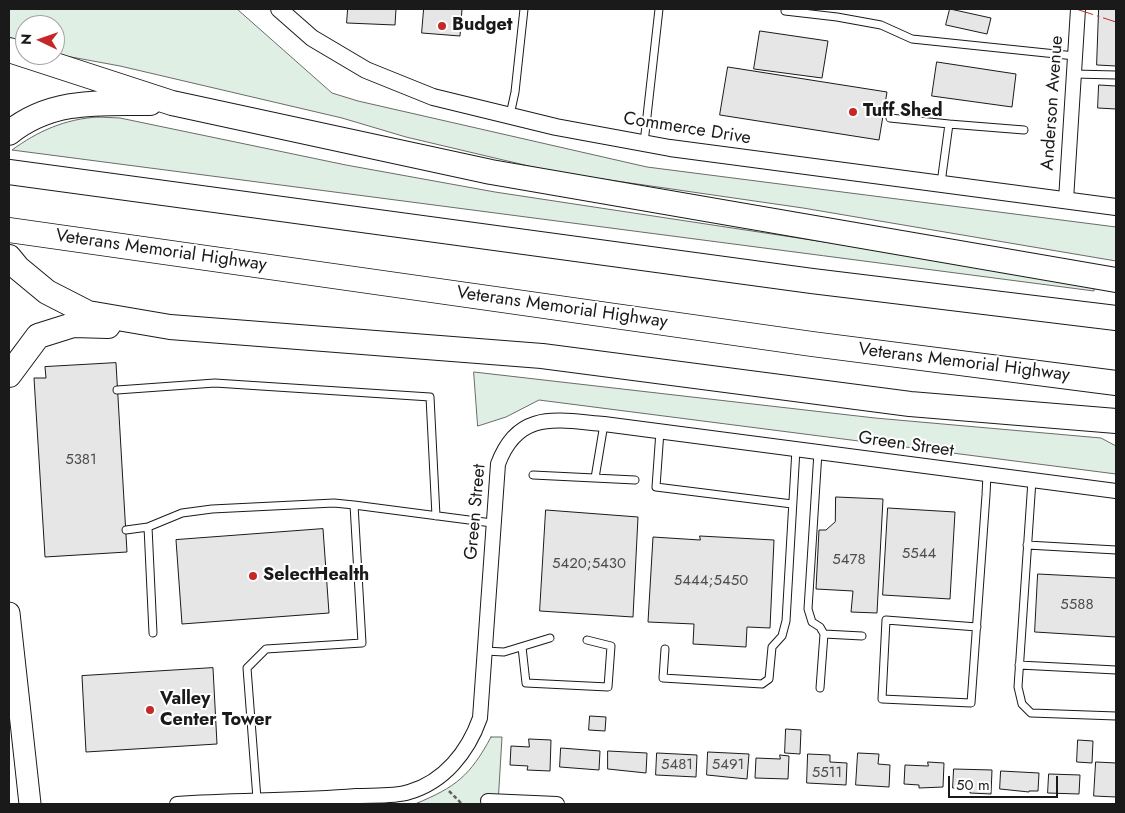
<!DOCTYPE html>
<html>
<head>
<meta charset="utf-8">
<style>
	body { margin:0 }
	#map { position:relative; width:1125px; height:813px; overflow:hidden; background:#fff; font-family:Jost,sans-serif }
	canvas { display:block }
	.frame { position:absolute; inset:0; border:10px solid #1a1a1a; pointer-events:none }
	.north { position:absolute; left:15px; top:15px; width:50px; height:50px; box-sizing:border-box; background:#fff; border:1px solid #a3a3a3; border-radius:50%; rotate:273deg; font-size:14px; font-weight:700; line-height:20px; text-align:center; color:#1a1a1a }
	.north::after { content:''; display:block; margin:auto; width:18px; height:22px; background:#c62828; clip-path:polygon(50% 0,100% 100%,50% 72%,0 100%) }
	.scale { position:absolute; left:948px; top:776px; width:110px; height:22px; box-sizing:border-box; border:2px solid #1a1a1a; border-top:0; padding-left:6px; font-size:15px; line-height:18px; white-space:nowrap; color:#1a1a1a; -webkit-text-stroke:4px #fff; paint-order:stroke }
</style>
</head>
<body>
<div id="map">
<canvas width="1125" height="813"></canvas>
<div class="frame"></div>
<div class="north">N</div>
<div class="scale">50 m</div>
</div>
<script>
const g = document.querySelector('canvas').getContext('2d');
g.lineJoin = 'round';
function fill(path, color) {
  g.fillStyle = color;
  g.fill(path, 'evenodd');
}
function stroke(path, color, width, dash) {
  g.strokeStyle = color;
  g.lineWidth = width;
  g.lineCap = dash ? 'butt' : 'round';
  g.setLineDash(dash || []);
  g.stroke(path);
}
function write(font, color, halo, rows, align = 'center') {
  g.font = font + ' Jost,sans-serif';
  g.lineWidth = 4;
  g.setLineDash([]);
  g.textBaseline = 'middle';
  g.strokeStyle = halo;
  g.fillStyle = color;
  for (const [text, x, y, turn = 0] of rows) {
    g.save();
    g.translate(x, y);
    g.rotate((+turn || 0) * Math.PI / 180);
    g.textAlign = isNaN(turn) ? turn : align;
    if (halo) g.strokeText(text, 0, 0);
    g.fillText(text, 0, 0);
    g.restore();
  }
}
const green = new Path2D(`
	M9,9H237L332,93L358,101L647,167L1116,227V261L803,208L554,172L406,137L342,118L120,66L55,54V25H25V49L9,45Z
	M98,117L120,118L346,165L495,192L1095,283L1094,291L12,150C38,131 65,119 98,117Z
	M474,372L875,418L1101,438L1116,446V474L539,400L506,417L478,426Z
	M491,737H502L498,804H415C456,787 470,776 491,737Z`);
const building = new Path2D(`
	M348,9H396L395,25L347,23Z
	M424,9H462L460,36L422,33Z
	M950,9L991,18L987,34L946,25Z
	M1099,9H1116V66L1097,65Z
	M760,31L828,41L822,78L754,69Z
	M937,62L1016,74L1012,107L932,96Z
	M728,67L887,92L879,140L720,115Z
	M1099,85L1116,86V109L1098,108Z
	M116,363L127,552L45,557L34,378H46L45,367Z
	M836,497L883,499L877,613L851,612L853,591L816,589L819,530H826L835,522Z
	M888,508L955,512L950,599L883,595Z
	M546,510L638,517L633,617L540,611Z
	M323,529L329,613L182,624L176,540Z
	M700,536L774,540L770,628L747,627L746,647L693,644L694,624L648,622L653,537L700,540Z
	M1038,574L1116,578V637L1035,632Z
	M213,668L217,744L86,752L82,676Z
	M590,716L606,717L605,731L589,730Z
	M786,729L801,730L800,754L785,753Z
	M529,739L551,740L550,771L527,770L528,766L510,765L511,746L529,747Z
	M1078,740L1093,741L1092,763L1077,762Z
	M561,748L600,751L599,770L560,767Z
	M608,751L647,753L646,773L608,769Z
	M708,752L749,754L747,779L707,775Z
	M657,753L697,755L696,777L656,775Z
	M858,753L879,754L878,764L890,765L889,787L856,785Z
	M808,754L830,755V762L847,763L846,785L807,783Z
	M780,755L789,756L788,779L755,778L756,758L780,759Z
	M928,762L944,763L943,787L919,788V785L904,784L905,765L928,766Z
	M1096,762L1116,763V797L1094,796Z
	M954,769L992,770L991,794L970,793V789L953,788Z
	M1001,771L1039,773L1038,791H1029V792L1000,789Z
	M1049,774L1080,775L1079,794L1048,793Z`);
const path = new Path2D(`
	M449,791L462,804`);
const service = new Path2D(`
	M785,11L837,17L881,25L912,39L1075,56
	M1074,74L1116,75
	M510,115L515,92L524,9
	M890,118L949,124L941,183
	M949,124L1024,130
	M644,143L659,9
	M117,390L215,383L430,397L436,516
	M660,431L656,487L792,504
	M818,452L808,609L812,622L820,627L824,634L820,688
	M533,475L635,480
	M595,478L604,424
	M1032,480L1018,687L1022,704L1031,713L1116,716
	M126,530L148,527
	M1027,545L1116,550
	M977,627L886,620L882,699L971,703L986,495L987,474
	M153,633L148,527L182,513L212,509L334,503L354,505
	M824,634L862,636
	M522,647L526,683L608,687L611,646L587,640
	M665,649L663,678L762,684L769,679L772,647L782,636L786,621L796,449
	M485,651L504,652L550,638
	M1019,665L1116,670
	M257,799L247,668L266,649L362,643L354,505L492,523`);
const minor = new Path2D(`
	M1066,200L1078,9
	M488,801L557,804
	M177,804C236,800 296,801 356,796C372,795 393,797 409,792C444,782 468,752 480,718L498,464C518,410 556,420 604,424L1116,491`);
const tertiary = new Path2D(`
	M279,9L312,38L366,70L433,97L556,127L670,148L1116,207`);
const primary = new Path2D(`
	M9,613L30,804`);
const motorway = new Path2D(`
	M9,50L172,103L491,172L1116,280
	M9,133C51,99 99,103 150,103
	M9,172L812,281L1116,318
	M9,230L812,344L1116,383
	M9,257L18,268L47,292L88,313L170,327L542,356L910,404L1116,421
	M9,375L38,336L73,325L108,326`);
const power = new Path2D(`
	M1076,9L1116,22`);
const markers = [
	[442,26,5,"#c62828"],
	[853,112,5,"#c62828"],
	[253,576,5,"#c62828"],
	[150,710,5,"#c62828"]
];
const numberNames = [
	["5381",81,460],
	["5544",919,554],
	["5478",849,560],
	["5420;5430",589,564],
	["5444;5450",711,581],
	["5588",1077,605],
	["5481",677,765],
	["5491",728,765],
	["5511",827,773]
];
const poiNames = [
	["Budget",452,26],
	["Tuff Shed",863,112],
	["SelectHealth",263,576],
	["Valley",160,700],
	["Center Tower",160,721]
];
const streetNames = [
	["Anderson Avenue",1053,103,-86],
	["Commerce Drive",687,129,9],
	["Veterans Memorial Highway",161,251,8],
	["Veterans Memorial Highway",562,308,8],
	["Veterans Memorial Highway",964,363,7],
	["Green Street",906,445,8],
	["Green Street",476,512,-85]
];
fill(green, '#e0efe3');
stroke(green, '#6a6a6a', 1);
fill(building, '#e6e6e6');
stroke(building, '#1a1a1a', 1);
stroke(service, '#1a1a1a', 9);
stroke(minor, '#1a1a1a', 16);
stroke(tertiary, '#1a1a1a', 18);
stroke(primary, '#1a1a1a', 23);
stroke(motorway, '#1a1a1a', 26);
stroke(path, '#5f5f5f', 2.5, [4, 2.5]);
stroke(service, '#fff', 7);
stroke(minor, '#fff', 14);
stroke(tertiary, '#fff', 16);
stroke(primary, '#fff', 21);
stroke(motorway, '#fff', 24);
stroke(power, '#c62828', 1, [18, 4, 2.5, 4]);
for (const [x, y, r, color] of markers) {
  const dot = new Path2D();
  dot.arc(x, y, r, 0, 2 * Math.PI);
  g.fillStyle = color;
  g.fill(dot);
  stroke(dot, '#fff', 2);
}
write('15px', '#4d4d4d', null, numberNames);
write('bold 18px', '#1a1a1a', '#fff', poiNames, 'left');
write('18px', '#1a1a1a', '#fff', streetNames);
</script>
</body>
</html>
